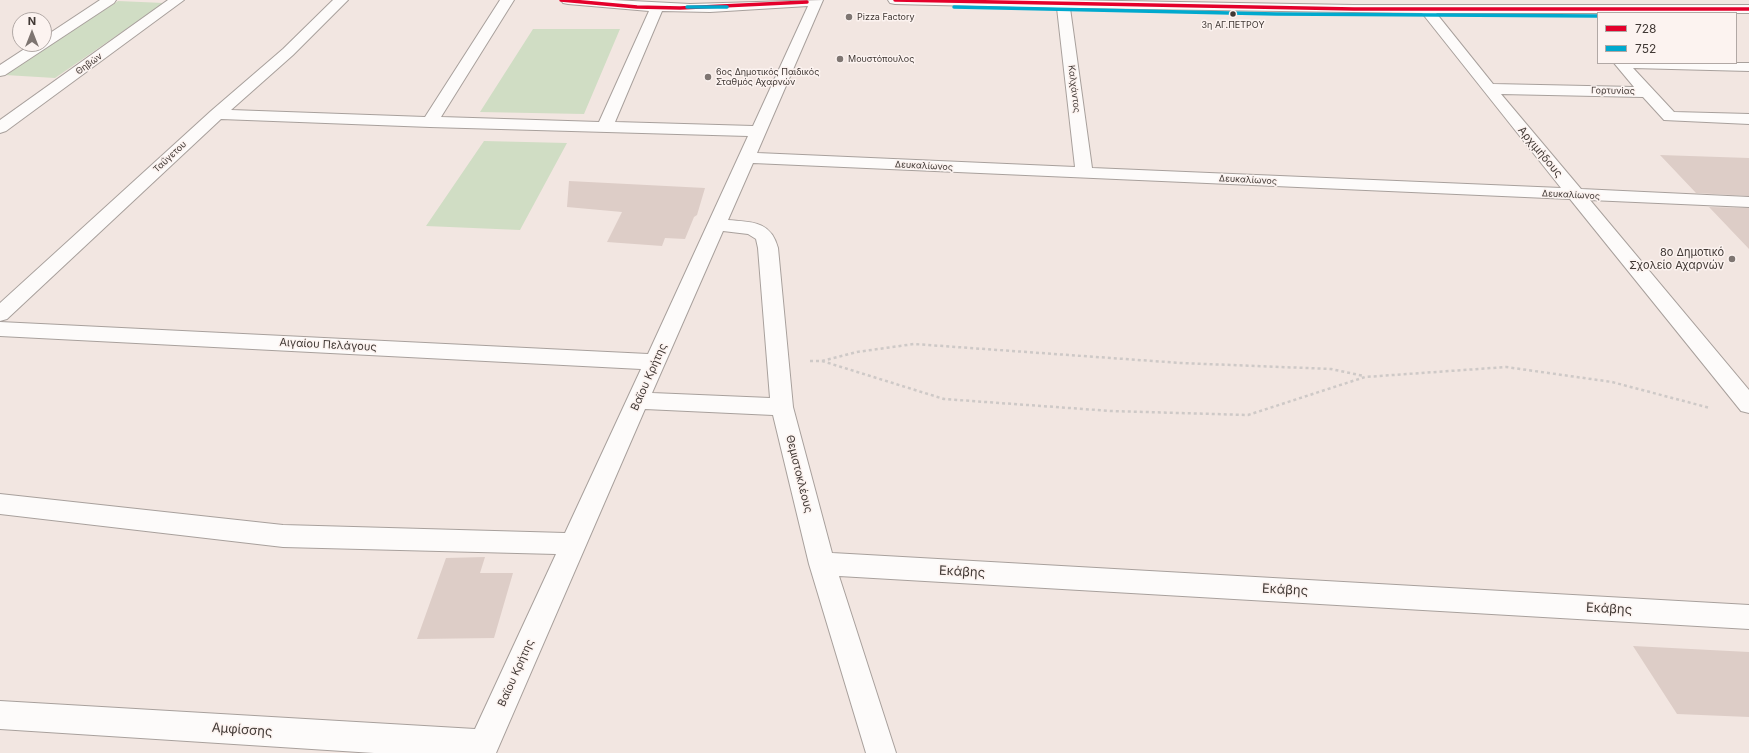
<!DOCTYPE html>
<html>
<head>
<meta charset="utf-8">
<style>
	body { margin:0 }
	#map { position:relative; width:1749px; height:753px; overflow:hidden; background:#f2e6e1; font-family:Inter,sans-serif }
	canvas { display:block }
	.legend { position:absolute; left:1597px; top:12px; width:140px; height:52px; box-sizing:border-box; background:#fcf3f0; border:1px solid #b1a8a5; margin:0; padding:5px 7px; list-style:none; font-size:12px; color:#403834 }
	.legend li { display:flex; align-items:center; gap:8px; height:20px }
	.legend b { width:20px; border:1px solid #b1a8a5 }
	.north { position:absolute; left:12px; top:12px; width:40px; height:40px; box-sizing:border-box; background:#fcf3f0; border:1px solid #b1a8a5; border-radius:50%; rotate:0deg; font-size:11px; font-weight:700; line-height:16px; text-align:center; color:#403834 }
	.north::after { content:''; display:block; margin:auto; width:14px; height:18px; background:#7e7571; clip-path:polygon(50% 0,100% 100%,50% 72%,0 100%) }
</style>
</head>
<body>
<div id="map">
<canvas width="1749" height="753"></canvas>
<ul class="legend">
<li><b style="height:5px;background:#e4002b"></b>728</li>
<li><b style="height:5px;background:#00a9ce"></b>752</li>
</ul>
<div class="north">N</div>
</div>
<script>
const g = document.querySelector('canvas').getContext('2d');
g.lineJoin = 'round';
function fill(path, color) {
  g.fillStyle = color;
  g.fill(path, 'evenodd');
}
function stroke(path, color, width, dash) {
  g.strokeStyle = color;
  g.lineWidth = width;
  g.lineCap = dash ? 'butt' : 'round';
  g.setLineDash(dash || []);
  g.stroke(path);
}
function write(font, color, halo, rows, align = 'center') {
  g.font = font + ' Inter,sans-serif';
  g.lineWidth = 3;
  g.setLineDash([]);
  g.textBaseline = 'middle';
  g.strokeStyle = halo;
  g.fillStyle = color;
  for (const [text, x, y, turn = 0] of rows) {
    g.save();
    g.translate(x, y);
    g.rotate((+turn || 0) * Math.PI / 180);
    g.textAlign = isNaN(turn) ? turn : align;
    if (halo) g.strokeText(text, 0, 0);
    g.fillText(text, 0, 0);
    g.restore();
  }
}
const green = new Path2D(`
	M118,1L164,3L55,78L5,75Z
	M533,29H620L584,114L480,112Z
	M484,141L567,143L520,230L426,226Z`);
const building = new Path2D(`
	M1660,155L1749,158V196L1696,193Z
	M569,181L705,188L697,215L694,217L685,239L665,238L662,246L607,242L622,212L567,207Z
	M1709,207L1749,208V249Z
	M485,557L480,573H513L494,638L417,639L446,558Z
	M1633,646L1749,652V717L1677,714Z`);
const path = new Path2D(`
	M810,361H822L944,399L1111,411L1248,415L1365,377L1506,367L1612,382L1710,408
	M822,361L857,352L914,344L1181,363L1331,369L1364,376`);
const minor = new Path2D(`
	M100,0H116L114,3L5,75L0,76V65L32,44H44V37Z
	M168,0H184L6,131L0,133V120Z
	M333,0H348L293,55L231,110L425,117L500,0H514L441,117L599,122L649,11L568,4L563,3L561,0H613L690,4L823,0L757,153L1075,167L1057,8L895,4L890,3L888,0H1063L1354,5H1749V13H1436L1493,84L1634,87L1614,63H1749V71L1633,68L1674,112L1749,114V124L1664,120L1643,97L1501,94L1581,189L1749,197V207L1590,200L1749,390V413L1741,411L1570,199L753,163L728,220C752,222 771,221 778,248L793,407L832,553L1749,605V629L839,576L896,753H866L809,564L773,415L645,409L496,753H374L0,729V701L475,729L556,554L283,547L0,514V494L283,525L565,533L641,369L0,336V322L648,354L748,136L430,127L221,119L7,319L0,321V303L211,111L283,49ZM808,6L753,126L615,122L662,11L710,12ZM1070,8L1422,13L1561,188L1092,168ZM723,231L748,234L756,239L758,248L770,398L652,393Z`);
const bus1 = new Path2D(`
	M561,0L637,7L680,8L807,2
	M895,0L1354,9H1749`);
const bus2 = new Path2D(`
	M687,7H727
	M954,7L1276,14L1598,16`);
const markers = [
	[1233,14,3.5,"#403834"],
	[849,17,4,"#7e7571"],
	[840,59,4,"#7e7571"],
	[708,77,4,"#7e7571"],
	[1732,259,4,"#7e7571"]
];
const farPoinames = [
	["Pizza Factory",857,17],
	["Μουστόπουλος",848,59],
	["6ος Δημοτικός Παιδικός",716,72],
	["Σταθμός Αχαρνών",716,82]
];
const farBusnames = [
	["3η ΑΓ.ΠΕΤΡΟΥ",1233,25]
];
const farStreetnames = [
	["Θηβών",89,64,-36],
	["Καλχάντος",1074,89,83],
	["Γορτυνίας",1613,91,1],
	["Ταΰγετου",170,157,-43],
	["Δευκαλίωνος",924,166,3],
	["Δευκαλίωνος",1248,180,3],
	["Δευκαλίωνος",1571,195,3]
];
const streetNames = [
	["Αρχιμήδους",1540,152,50],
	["Αιγαίου Πελάγους",328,345,3],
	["Βαϊου Κρήτης",649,377,-66],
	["Θεμιστοκλέους",799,474,76],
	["Βαϊου Κρήτης",516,673,-66]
];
const poiNames = [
	["8ο Δημοτικό",1724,253],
	["Σχολείο Αχαρνών",1724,266]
];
const nearStreetnames = [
	["Εκάβης",962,572,3],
	["Εκάβης",1285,590,3],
	["Εκάβης",1609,609,3],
	["Αμφίσσης",242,730,4]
];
fill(green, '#d0ddc4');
fill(building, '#ddcdc7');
stroke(minor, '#a8a09c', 2);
stroke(path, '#cec9c7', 2.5, [3, 3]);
fill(minor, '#fdfbfa');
stroke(bus1, '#e4002b', 3.5);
stroke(bus2, '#00a9ce', 3.5);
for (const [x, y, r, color] of markers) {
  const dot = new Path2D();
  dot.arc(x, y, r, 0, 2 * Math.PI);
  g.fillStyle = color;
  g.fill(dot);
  stroke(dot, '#fcf3f0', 1.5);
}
write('9px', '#403834', '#fcf3f0', farPoinames, 'left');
write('9px', '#403834', '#fcf3f0', farBusnames);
write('9px', '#403834', '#fcf3f0', farStreetnames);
write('11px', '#403834', '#fcf3f0', streetNames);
write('11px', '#403834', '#fcf3f0', poiNames, 'right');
write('13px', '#403834', '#fcf3f0', nearStreetnames);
</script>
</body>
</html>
